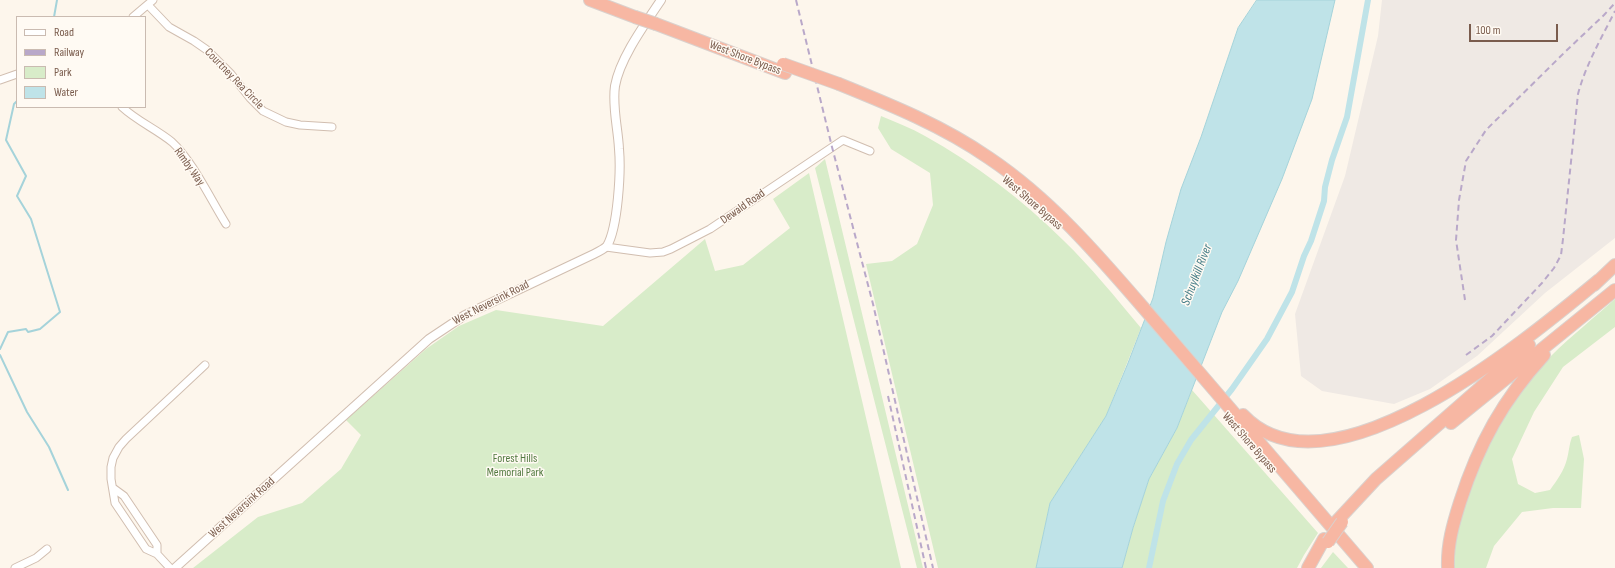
<!DOCTYPE html>
<html>
<head>
<meta charset="utf-8">
<style>
	body { margin:0 }
	#map { position:relative; width:1615px; height:568px; overflow:hidden; background:#fdf6ec; font-family:"Sofia Sans Condensed",sans-serif }
	canvas { display:block }
	.legend { position:absolute; left:16px; top:16px; width:130px; height:92px; box-sizing:border-box; background:#fffaf3; border:1px solid #cabbb1; margin:0; padding:5px 7px; list-style:none; font-size:12px; color:#7a5c4d }
	.legend li { display:flex; align-items:center; gap:8px; height:20px }
	.legend b { width:20px; border:1px solid #cabbb1 }
	.scale { position:absolute; left:1469px; top:24px; width:89px; height:18px; box-sizing:border-box; border:2px solid #7a5c4d; border-top:0; padding-left:5px; font-size:12px; line-height:14px; white-space:nowrap; color:#7a5c4d; -webkit-text-stroke:3px #fffaf3; paint-order:stroke }
</style>
</head>
<body>
<div id="map">
<canvas width="1615" height="568"></canvas>
<ul class="legend">
<li><b style="height:5px;background:#fff"></b>Road</li>
<li><b style="height:5px;background:#b9a8c9"></b>Railway</li>
<li><b style="height:11px;background:#d8ecc9"></b>Park</li>
<li><b style="height:11px;background:#bfe3e8"></b>Water</li>
</ul>
<div class="scale">100 m</div>
</div>
<script>
const g = document.querySelector('canvas').getContext('2d');
g.lineJoin = 'round';
function fill(path, color) {
  g.fillStyle = color;
  g.fill(path, 'evenodd');
}
function stroke(path, color, width, dash) {
  g.strokeStyle = color;
  g.lineWidth = width;
  g.lineCap = dash ? 'butt' : 'round';
  g.setLineDash(dash || []);
  g.stroke(path);
}
function write(font, color, halo, rows, align = 'center') {
  g.font = font + ' "Sofia Sans Condensed",sans-serif';
  g.lineWidth = 3;
  g.setLineDash([]);
  g.textBaseline = 'middle';
  g.strokeStyle = halo;
  g.fillStyle = color;
  for (const [text, x, y, turn = 0] of rows) {
    g.save();
    g.translate(x, y);
    g.rotate((+turn || 0) * Math.PI / 180);
    g.textAlign = isNaN(turn) ? turn : align;
    if (halo) g.strokeText(text, 0, 0);
    g.fillText(text, 0, 0);
    g.restore();
  }
}
const industrial = new Path2D(`
	M1382,0H1615V238L1545,293L1477,356L1430,389L1394,404L1322,391L1301,376L1295,314L1345,176L1378,36Z`);
const green = new Path2D(`
	M881,116C895,122 911,128 925,136C975,164 1022,199 1063,240C1091,267 1116,298 1141,328L1106,416L1050,503L1036,568H938L866,264L892,261L917,244L933,205L930,173L891,149L878,128Z
	M825,159L923,568H917L815,168Z
	M809,173L901,568H193L258,517L302,503L341,469L361,435L346,420L426,349L459,326L496,310L603,326L705,239L715,271L743,265L790,228L773,199Z
	M1615,299V327L1563,367L1534,412L1512,459L1518,484L1535,493L1550,490C1557,480 1564,471 1567,459C1569,452 1569,445 1572,437L1579,435L1584,459L1581,508H1553L1522,512L1494,546L1486,568H1454C1455,559 1454,549 1456,541C1468,476 1503,402 1551,356C1571,336 1594,318 1615,299Z
	M1192,390L1318,533L1304,555L1297,568H1122L1133,528L1149,479L1177,428Z
	M1333,552L1348,568H1321Z`);
const water = new Path2D(`
	M1257,0H1335L1312,99L1282,179L1238,281L1222,312L1177,428L1149,479L1133,528L1122,568H1036L1050,503L1106,416L1128,363L1153,298L1166,242L1181,189L1201,137L1238,28Z`);
const stream = new Path2D(`
	M54,17L57,0
	M0,349L8,332L26,329L28,332L40,329L60,312L31,219L17,196L26,176L6,140L14,104L17,101
	M0,355L27,412L49,447L68,490`);
const canal = new Path2D(`
	M1149,568L1163,501L1177,464L1191,440L1232,389L1267,339L1292,292L1304,256L1311,241L1324,201L1325,187L1332,160L1347,117L1368,0`);
const minor = new Path2D(`
	M148,5L169,27L194,41L207,50L231,74L250,98L263,111L286,122L300,125L332,127
	M133,17L153,0
	M0,80L17,74
	M122,107C137,121 156,129 172,142C192,160 211,200 226,224
	M606,247L650,253L663,252L671,249L710,229L843,140L870,151
	M113,488L124,496L157,545V554L146,549L115,503L111,479V467L113,458L119,447L126,439L205,365
	M157,554L170,568
	M15,568L36,558L47,549`);
const tertiary = new Path2D(`
	M175,568L429,339L465,315L594,254C598,252 604,249 607,246C618,227 621,171 619,149C618,128 612,107 615,86C620,58 645,24 661,0`);
const motorway = new Path2D(`
	M590,0L635,17
	M656,24L785,73
	M839,84C891,105 943,126 989,158C1059,205 1112,272 1167,335C1234,413 1300,491 1367,568
	M1594,285L1615,265
	M1243,415C1329,506 1530,337 1599,280
	M1451,423L1615,290
	M1336,522L1376,479L1529,345
	M1308,568L1324,539
	M1448,568C1447,545 1453,524 1460,502C1479,443 1503,400 1544,355`);
const rail = new Path2D(`
	M796,0L832,147L873,304L933,568
	M1465,300L1456,240L1459,200L1466,161L1486,130L1567,50L1604,15L1615,3
	M1466,355L1492,336L1542,283L1554,268L1561,255L1563,239L1578,94C1586,64 1601,39 1615,11
	M888,396L926,568`);
const motorwayBridge = new Path2D(`
	M635,17L656,24
	M783,64L839,84
	M1328,542L1342,522`);
const streetNames = [
	["West Shore Bypass",745,58,21],
	["Courtney Rea Circle",234,79,46],
	["Rimby Way",189,167,55],
	["West Shore Bypass",1032,203,41],
	["Dewald Road",743,207,-35],
	["West Neversink Road",491,303,-27],
	["West Shore Bypass",1249,443,49],
	["West Neversink Road",242,508,-42]
];
const parkNames = [
	["Forest Hills",515,459],
	["Memorial Park",515,473]
];
const waterNames = [
	["Schuylkill River",1197,275,-69]
];
fill(industrial, '#efe9e4');
fill(green, '#d8ecc9');
fill(water, '#bfe3e8');
stroke(water, '#a5d3da', 1);
stroke(stream, '#a5d3da', 2);
stroke(canal, '#bfe3e8', 6);
stroke(minor, '#d1beb0', 9);
stroke(tertiary, '#d1beb0', 10);
stroke(motorway, '#dad1cd', 14);
stroke(minor, '#fff', 7);
stroke(tertiary, '#fff', 8);
stroke(motorway, '#f7b7a3', 12);
stroke(rail, '#b9a8c9', 2, [6, 4]);
stroke(motorwayBridge, '#dad1cd', 14, []);
stroke(motorwayBridge, '#f7b7a3', 12);
write('12px', '#7a5c4d', '#fffaf3', streetNames);
write('12px', '#537a41', '#fffaf3', parkNames);
write('italic 13px', '#437c86', '#fffaf3', waterNames);
</script>
</body>
</html>
